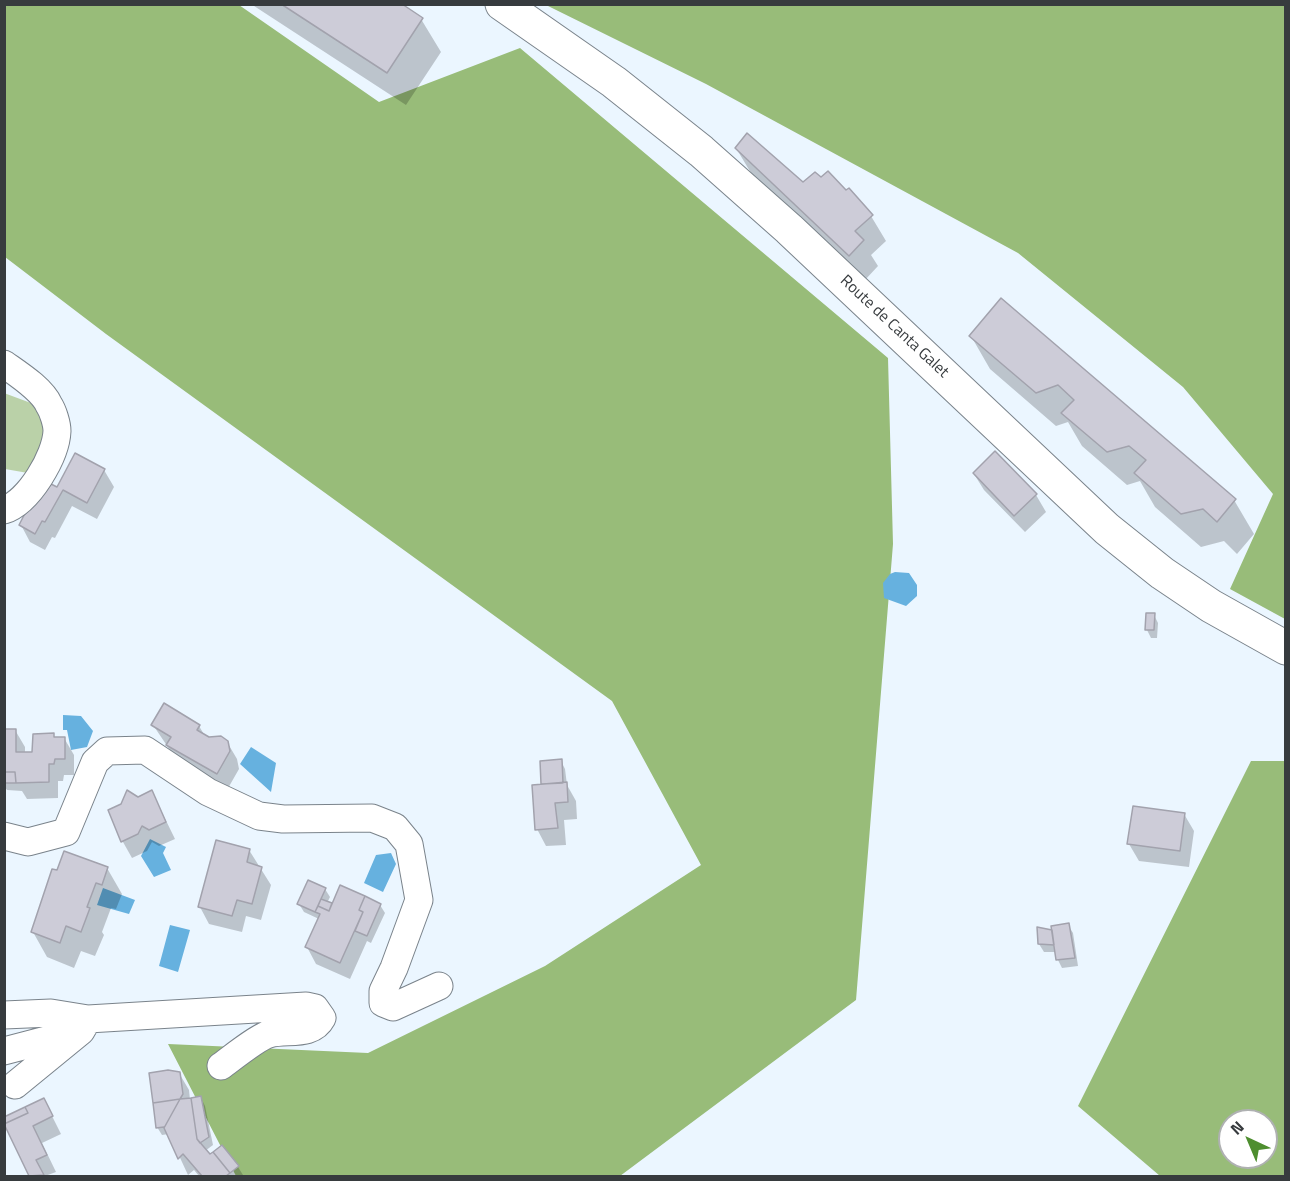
<!DOCTYPE html>
<html>
<head>
<meta charset="utf-8">
<style>
	body { margin:0 }
	#map { position:relative; width:1290px; height:1181px; overflow:hidden; background:#ebf6ff; font-family:"Titillium Web",sans-serif }
	canvas { display:block }
	.frame { position:absolute; inset:0; border:6px solid #373b3e; pointer-events:none }
	.north { position:absolute; left:1218px; top:1109px; width:60px; height:60px; box-sizing:border-box; background:#fff; border:2px solid #afb1b2; border-radius:50%; rotate:316deg; font-size:16px; font-weight:700; line-height:24px; text-align:center; color:#373b3e }
	.north::after { content:''; display:block; margin:auto; width:21px; height:27px; background:#4e8e2f; clip-path:polygon(50% 0,100% 100%,50% 72%,0 100%) }
</style>
</head>
<body>
<div id="map">
<canvas width="1290" height="1181"></canvas>
<div class="frame"></div>
<div class="north">N</div>
</div>
<script>
const g = document.querySelector('canvas').getContext('2d');
g.lineJoin = 'round';
function fill(path, color) {
  g.fillStyle = color;
  g.fill(path, 'evenodd');
}
function stroke(path, color, width, dash) {
  g.strokeStyle = color;
  g.lineWidth = width;
  g.lineCap = dash ? 'butt' : 'round';
  g.setLineDash(dash || []);
  g.stroke(path);
}
function write(font, color, halo, rows, align = 'center') {
  g.font = font + ' "Titillium Web",sans-serif';
  g.lineWidth = 6;
  g.setLineDash([]);
  g.textBaseline = 'middle';
  g.strokeStyle = halo;
  g.fillStyle = color;
  for (const [text, x, y, turn = 0] of rows) {
    g.save();
    g.translate(x, y);
    g.rotate((+turn || 0) * Math.PI / 180);
    g.textAlign = isNaN(turn) ? turn : align;
    if (halo) g.strokeText(text, 0, 0);
    g.fillText(text, 0, 0);
    g.restore();
  }
}
const green = new Path2D(`
	M4,393L55,412L28,473L5,469Z`);
const forest = new Path2D(`
	M4,5H239L379,102L520,48L888,358L893,544L856,1000L620,1176H236L168,1044L368,1053L545,966L701,865L612,701L106,334L5,257Z
	M546,5H1285V619L1230,589L1273,494L1183,387L1018,253L706,84Z
	M1251,761H1285V1176H1160L1078,1106ZM1230,1121H1266V1157H1230Z`);
const water = new Path2D(`
	M895,572L909,573L917,585V596L906,606L884,598L883,583L890,574Z
	M63,715L81,716L93,731L87,747L71,750L67,730H63Z
	M251,747L276,763L271,792L240,764Z
	M150,839L166,847L163,853L171,870L154,877L141,856Z
	M391,853L396,864L383,892L364,883L376,855Z
	M103,888L135,900L129,914L97,905Z
	M170,925L190,930L178,972L159,966Z`);
const shadow = new Path2D(`
	M251,4H399L421,19L441,52L406,105Z
	M736,148L803,184L871,216L886,241L871,255L878,266L865,280L751,173Z
	M1001,300L1234,500L1254,534L1237,554L1224,541L1201,547L1155,507L1140,481L1127,485L1082,446L1068,422L1056,426L990,369L971,336Z
	M995,453L1036,495L1046,512L1025,532L984,490L974,474Z
	M104,470L114,487L97,519L72,506L55,538L52,537L45,550L30,542L21,525L57,489Z
	M1154,615L1158,623L1157,638H1151L1147,630Z
	M153,725L199,726L205,736L227,742L237,759L239,769L227,790L178,762Z
	M4,730H15L25,747V753H34L53,735L55,739L64,738L74,755V775H64L63,781H58V798L27,799L22,791L7,790L4,786Z
	M561,761L565,769L567,785L576,801L577,819L564,820L566,845L546,846L537,829L542,784Z
	M152,792L175,839L159,846L152,842L147,851L132,858L123,842L110,811Z
	M1184,814L1194,831L1189,867L1139,861L1129,844Z
	M249,850L271,885L261,920L246,916L242,932L209,924L200,907Z
	M107,868L122,894L116,909L111,908L102,932L104,935L95,956L81,951L74,968L47,957L33,932Z
	M325,889L330,897L327,903L332,907L380,905L385,913L371,943L367,941L350,979L316,964L307,947L319,919L304,912L299,904Z
	M1068,925L1073,933L1078,966L1062,968L1058,960L1056,952H1044L1039,944L1053,932Z
	M179,1073L189,1090L190,1100L201,1098L205,1106L213,1145L205,1151L210,1156L222,1147L238,1167L243,1175L240,1176H199L194,1170L188,1175L169,1134L162,1135L157,1127Z
	M44,1100L61,1134L42,1143L56,1172L45,1176H31L4,1123Z`);
const building = new Path2D(`
	M281,4H402L423,18L387,73Z
	M747,133L803,182L815,172L821,177L828,171L846,190L849,188L873,215L855,231L864,240L849,256L735,148Z
	M1001,298L1236,499L1217,522L1203,509L1181,514L1134,473L1146,460L1129,446L1107,452L1061,413L1074,400L1058,385L1036,393L969,336Z
	M995,451L1037,494L1014,516L973,473Z
	M75,453L105,469L87,503L63,490L45,522L42,521L35,534L19,525L37,490L47,482L57,487Z
	M1146,613H1155L1154,630H1145Z
	M164,703L200,725L197,730L209,737L221,736L228,741L230,751L217,774L166,745L171,737L151,725Z
	M4,729H16V752H32L33,734L54,733V737H65V759H55L54,764H49V782L16,783L15,772H4Z
	M562,759L563,783L541,784L540,761Z
	M4,772H15L16,783H4Z
	M567,782L568,802L555,803L558,828L535,830L532,785Z
	M127,790L138,797L152,790L166,822L149,830L142,826L138,834L121,842L108,810L121,804Z
	M1133,806L1185,813L1180,851L1127,844Z
	M216,840L250,849L247,862L262,867L252,904L237,900L232,916L198,907Z
	M64,851L108,867L102,885L96,883L87,907L90,908L81,932L66,926L60,943L31,932L52,869L57,870Z
	M308,880L326,888L315,912L297,904Z
	M340,885L365,896L359,910L363,912L340,963L305,947L320,914L315,912L318,906L329,911Z
	M365,896L381,904L367,936L355,931L363,912L359,910Z
	M321,899L332,903L329,911L318,906Z
	M1069,923L1075,958L1056,960L1051,926Z
	M1037,927L1052,930L1054,945L1038,944Z
	M168,1070L180,1072L183,1094L180,1099L153,1103L149,1073Z
	M201,1096L209,1137L200,1143L197,1139L191,1098Z
	M44,1098L53,1116L33,1126L47,1155L36,1160L44,1175L29,1176L4,1124L28,1113L25,1107Z
	M191,1098L197,1139L210,1154L213,1152L230,1173L226,1176H202L183,1154L178,1159L164,1128L180,1099Z
	M180,1099L164,1128V1127L156,1128L153,1103Z
	M25,1107L28,1113L4,1124V1117Z
	M222,1145L239,1166L230,1173L213,1152Z`);
const minor = new Path2D(`
	M4,364C18,374 42,389 49,405C53,411 57,424 57,431C56,456 29,502 4,510
	M4,836L28,842L66,832L95,762L107,751L145,750L208,792L259,816L283,819L372,818L395,827L409,844L419,900L394,968L383,991V1003L393,1007L439,986
	M4,1015L51,1013L88,1019L306,1006L315,1008L322,1018C312,1037 287,1029 269,1034C258,1037 232,1058 221,1066
	M4,1051L73,1033
	M15,1085L81,1031L88,1019`);
const major = new Path2D(`
	M502,4L614,82L701,151L789,229L1107,529L1162,573L1211,606L1286,648`);
const streetNames = [
	["Route de Canta Galet",894,327,43]
];
fill(green, '#bad1a8');
fill(forest, '#98bc79');
fill(water, '#66b1df');
fill(shadow, '#0003');
fill(building, '#cdccd8');
stroke(building, '#a2a2ad', 1.5);
stroke(minor, '#7a838b', 29);
stroke(major, '#7a838b', 35);
stroke(minor, '#fff', 27);
stroke(major, '#fff', 33);
write('16px', '#373b3e', '#fff', streetNames);
</script>
</body>
</html>
